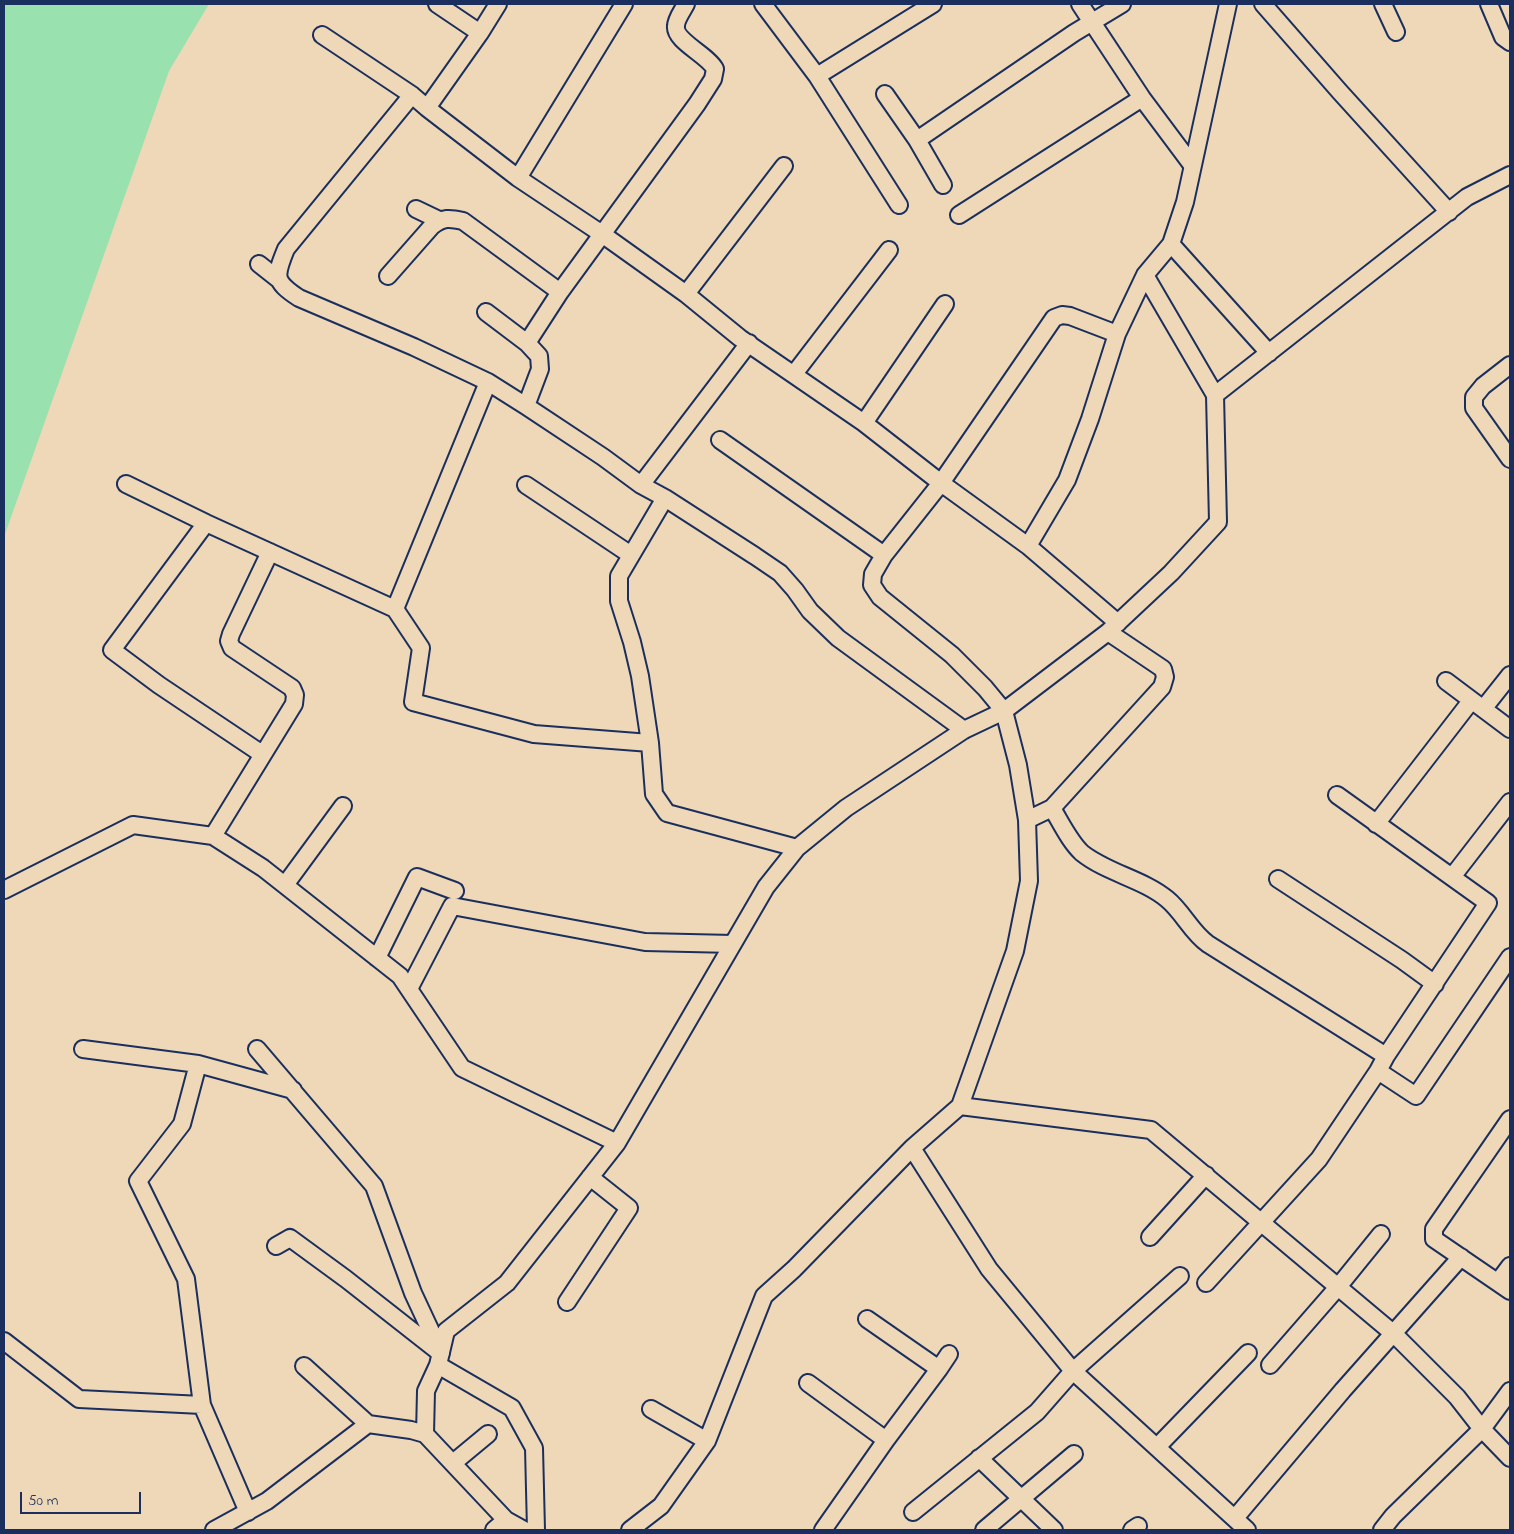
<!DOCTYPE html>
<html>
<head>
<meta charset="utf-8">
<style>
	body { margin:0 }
	#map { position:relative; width:1514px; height:1534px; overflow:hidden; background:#eed8b7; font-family:"Indie Flower",sans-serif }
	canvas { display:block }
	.frame { position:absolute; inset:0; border:5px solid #1b2f5e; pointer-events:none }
	.scale { position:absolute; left:20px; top:1492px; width:121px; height:22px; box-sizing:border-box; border:2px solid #1b2f5e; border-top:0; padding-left:6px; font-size:15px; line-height:18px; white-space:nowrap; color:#1b2f5e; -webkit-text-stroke:4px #eed8b7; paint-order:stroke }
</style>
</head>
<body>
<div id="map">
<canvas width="1514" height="1534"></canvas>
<div class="frame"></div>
<div class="scale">50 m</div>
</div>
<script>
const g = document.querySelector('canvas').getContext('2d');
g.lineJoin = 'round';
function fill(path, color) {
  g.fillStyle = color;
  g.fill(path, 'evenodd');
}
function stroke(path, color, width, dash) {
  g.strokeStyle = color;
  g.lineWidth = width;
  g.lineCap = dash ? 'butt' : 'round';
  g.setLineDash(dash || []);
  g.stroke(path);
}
const green = new Path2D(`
	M4,4H209L169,71L4,537Z`);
const minor = new Path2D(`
	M437,4L480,33
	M624,4L518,178L602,234L686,294L740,338L864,423L941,483L1028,546L1118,623
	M763,4L817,76L899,205
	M1080,4L1142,98L1192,165
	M1263,4L1340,92L1449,212
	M1383,4L1396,32
	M1489,4L1503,37L1510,42
	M322,35L412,95L427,108L480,33L498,4
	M817,76L933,4
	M885,94L917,140L943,185
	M412,95L286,249C275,276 273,281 299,298L414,347L488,382L526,406L603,457L641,485L665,498L755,556L780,573L795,590L810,611L838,638L964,730
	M427,108L518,178
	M917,140L1074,33L1122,4
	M416,209L439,220
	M959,215L1142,98
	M1171,244L1269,353
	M259,264L278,279
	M388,276L432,226C443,217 450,218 463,221L560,292
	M686,294L784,166
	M486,312L527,343L539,356L540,369L526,406
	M1117,334L1070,316L1062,315L1054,318L941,483L884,555L873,574L872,585L880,597L952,655L985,688L1004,711L1018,765L1027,820L1029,881L1015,951L960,1106L1151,1130L1394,1334L1457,1397L1482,1429L1510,1458
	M527,343L560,292L697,104L713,79L715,69C708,55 674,41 676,26C676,19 683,10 686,4
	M1510,365L1483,386L1474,397V408L1510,459
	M794,374L889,250
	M488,382L395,609L421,648L413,702L534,734L650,743
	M1215,395L1467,197L1510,175
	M864,423L945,304
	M720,440L884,555
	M126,484L206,523L395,609
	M526,485L631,555
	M641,485L749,343
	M665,498L619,576V601L632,642L640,676L650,743L654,794L667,813L797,848
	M206,523L112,650L159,685L262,754
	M1028,546L1067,480L1090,419L1117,334L1145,275L1171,244L1185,202L1228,4
	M1446,681L1510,729
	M1483,709L1510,675
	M1052,808C1061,823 1070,842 1082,853C1107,873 1143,879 1167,899C1183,912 1191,932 1208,944L1386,1056
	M1027,820L1052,808L1162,687L1165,677L1163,669L1108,632
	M1376,824L1471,701
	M213,836L294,704L295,695L292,688L232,648L229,641L231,634L270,552
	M1452,877L1510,802
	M1278,879L1402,960L1435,984
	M285,885L343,806
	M4,890L133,825L213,836L263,868L400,976L462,1068L617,1143
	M377,958L417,877L455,891
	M409,989L452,906L645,942L733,944
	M83,1049L198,1064L293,1090
	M257,1049L374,1186L413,1293L441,1353
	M198,1064L182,1124L138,1181L186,1279L202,1405L248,1512
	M1378,1071L1416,1096L1510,957
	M1510,1119L1434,1229V1239L1510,1291
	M912,1148L989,1269L1073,1371L1247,1530
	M1150,1237L1206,1175
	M276,1246L290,1238L346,1279L439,1352
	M1498,1282L1510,1266
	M1206,1283L1319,1159L1378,1071L1386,1056L1488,903L1337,795
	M567,1302L629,1208L590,1177
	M4,1341L79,1399L202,1405
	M438,1365L512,1408L534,1448L536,1530
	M1270,1365L1338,1287L1381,1234
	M304,1366L368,1424
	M939,1369L949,1354
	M808,1383L886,1440L939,1369L867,1319
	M651,1409L707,1441
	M1157,1447L1248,1353
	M979,1458L1054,1530
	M453,1463L488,1434
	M913,1512L1037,1412L1073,1371L1180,1276
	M1235,1518L1343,1390L1461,1257
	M214,1530L267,1501L368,1424L411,1430L425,1434
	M494,1530L506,1520
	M524,1530L506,1520L425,1434L426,1391L438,1365L446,1331L507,1283L617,1143L766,887L797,848L846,808L964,730L1004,711L1108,632L1171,573L1218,522L1215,395L1145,275
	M630,1530L661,1506L707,1441L764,1296L794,1269L912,1148L960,1106
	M823,1530L886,1440
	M984,1530L1074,1454
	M1132,1530L1138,1526
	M1382,1530L1393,1516L1482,1429L1510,1391`);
fill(green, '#99e1af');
stroke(minor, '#1b2f5e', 20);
stroke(minor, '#eed8b7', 16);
</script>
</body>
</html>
